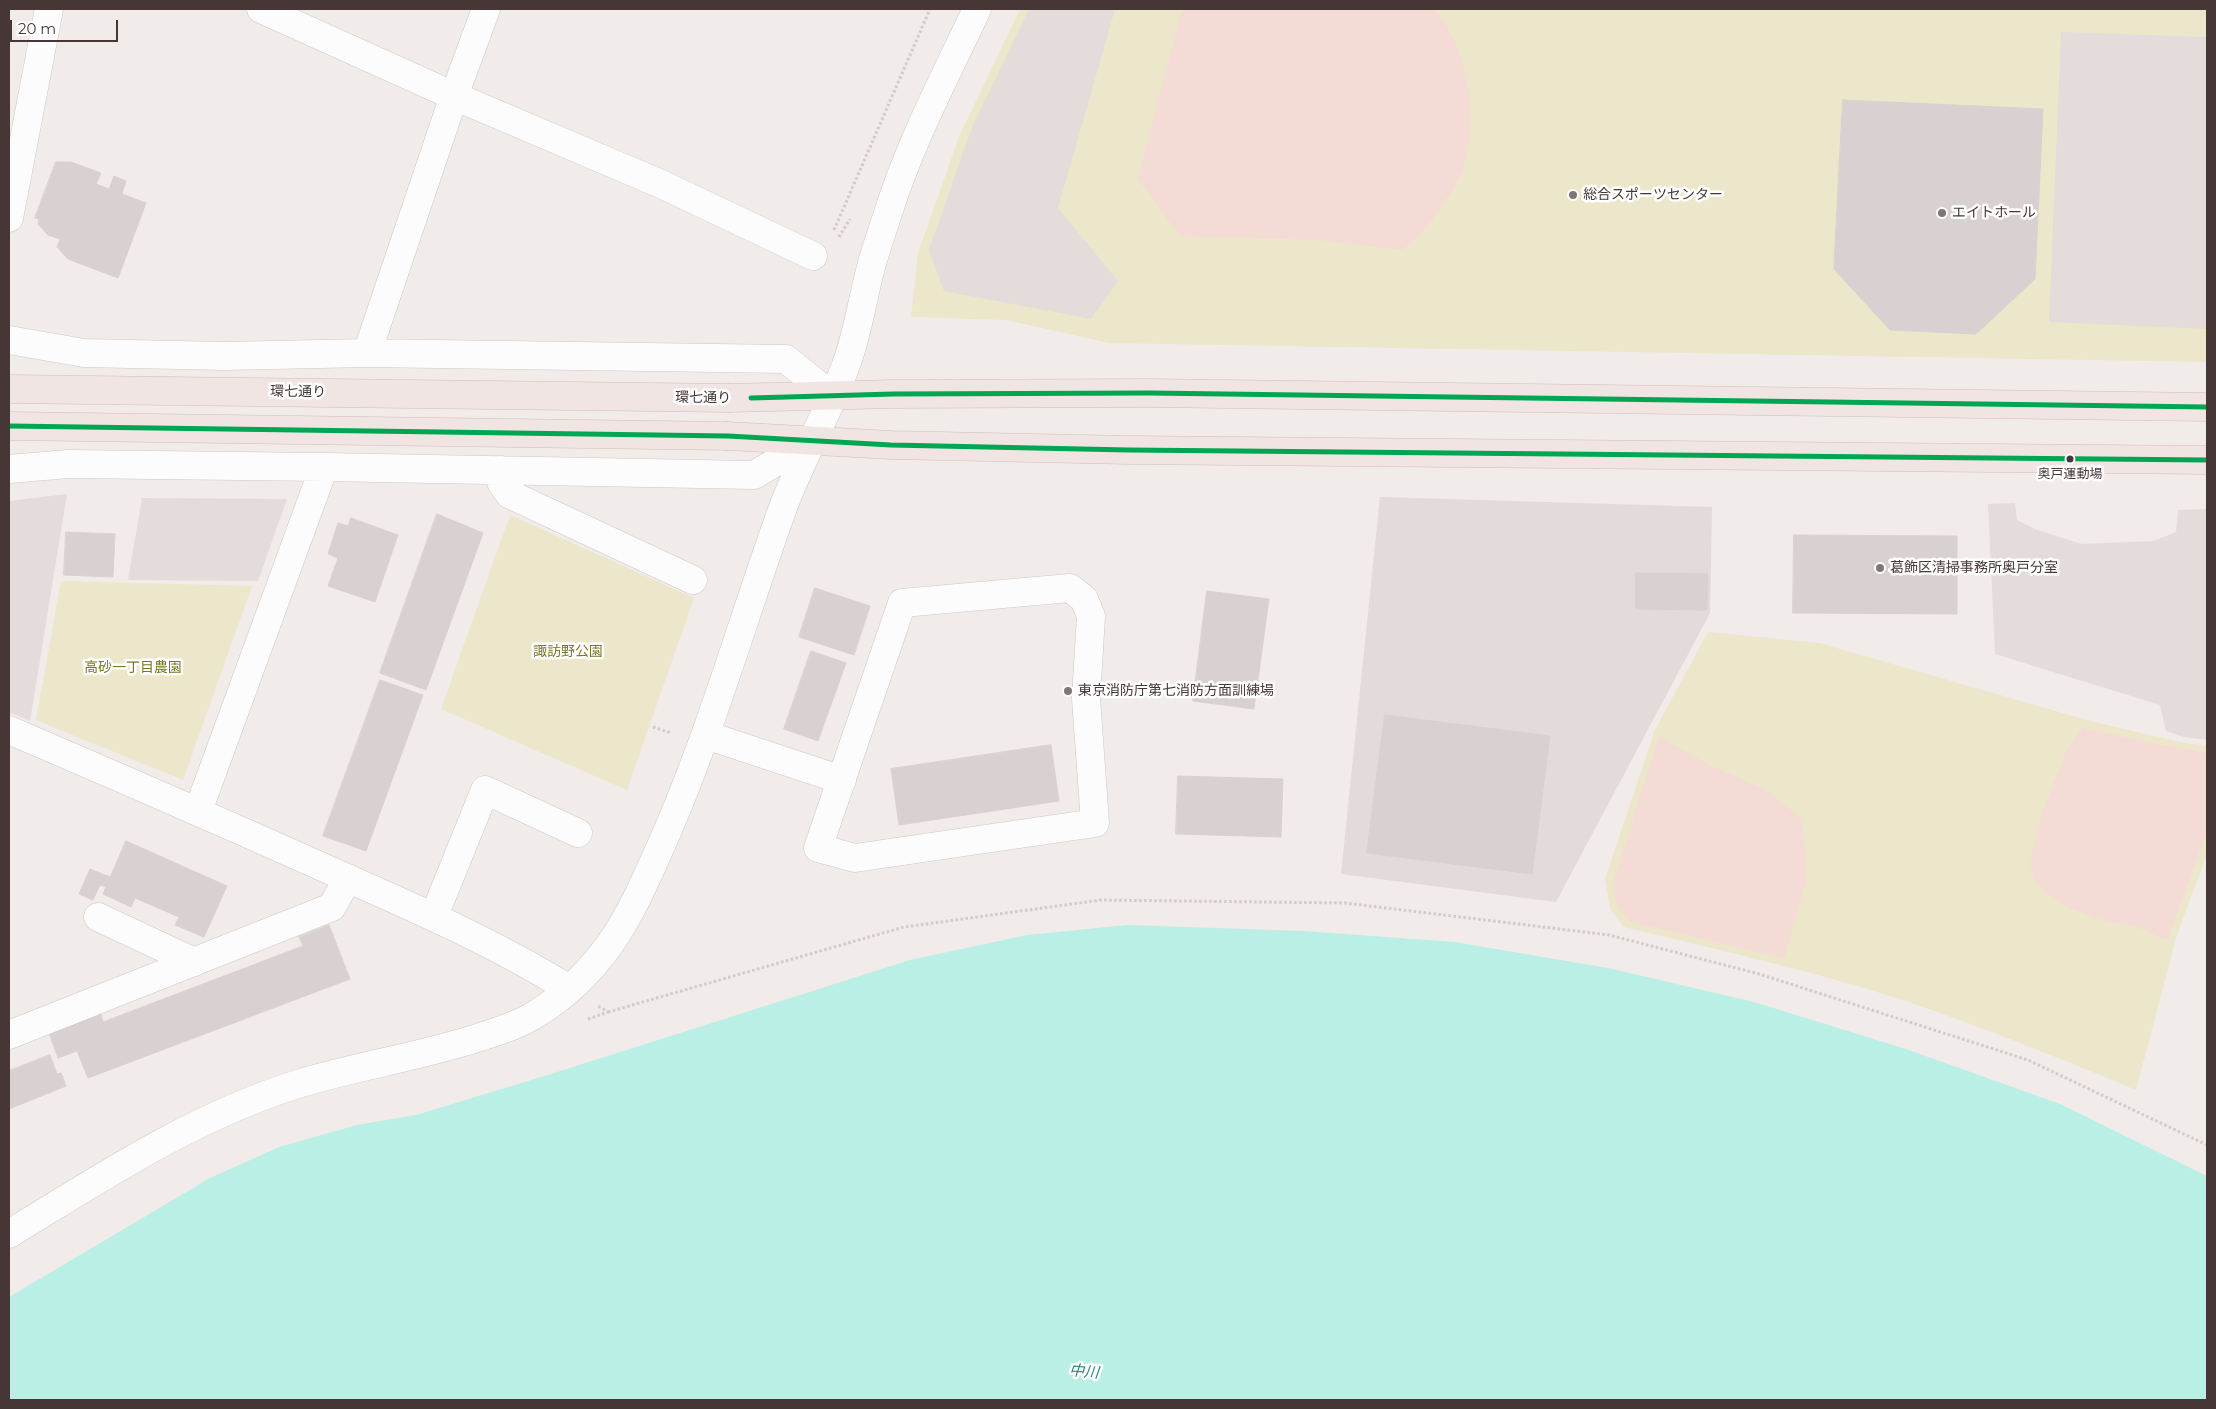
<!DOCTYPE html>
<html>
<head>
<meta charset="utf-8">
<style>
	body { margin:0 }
	#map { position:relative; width:2216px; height:1409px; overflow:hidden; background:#f1ebea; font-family:Montserrat,sans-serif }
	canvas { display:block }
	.frame { position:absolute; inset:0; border:10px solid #473636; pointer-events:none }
	.scale { position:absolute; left:10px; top:20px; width:108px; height:22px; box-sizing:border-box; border:2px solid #473636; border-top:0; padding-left:6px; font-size:15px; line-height:18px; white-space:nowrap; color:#473636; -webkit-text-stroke:4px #fff; paint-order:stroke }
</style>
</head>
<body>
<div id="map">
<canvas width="2216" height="1409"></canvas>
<div class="frame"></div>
<div class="scale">20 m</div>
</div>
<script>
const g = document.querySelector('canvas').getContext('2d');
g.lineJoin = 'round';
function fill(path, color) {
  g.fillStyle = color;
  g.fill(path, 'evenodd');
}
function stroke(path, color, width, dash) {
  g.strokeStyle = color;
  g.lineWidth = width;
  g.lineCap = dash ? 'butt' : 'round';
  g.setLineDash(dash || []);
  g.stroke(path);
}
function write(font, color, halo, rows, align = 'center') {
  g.font = font + ' Montserrat,"Noto Sans JP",sans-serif';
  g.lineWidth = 5;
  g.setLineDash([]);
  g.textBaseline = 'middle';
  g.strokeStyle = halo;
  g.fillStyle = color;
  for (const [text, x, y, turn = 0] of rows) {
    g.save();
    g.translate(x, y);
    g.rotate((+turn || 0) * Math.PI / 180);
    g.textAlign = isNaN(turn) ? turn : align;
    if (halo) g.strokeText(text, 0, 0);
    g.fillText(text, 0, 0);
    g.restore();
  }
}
const industrial = new Path2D(`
	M1380,497L1712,507L1710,613L1556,902L1341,874Z`);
const green = new Path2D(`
	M1020,9H2207V362L1109,343L1006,320L911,317L918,253L959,137Z
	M510,515L694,598L627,790L441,709Z
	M61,581L252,586L183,780L36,720Z
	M1708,632L1819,643L2094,722L2180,742L2207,746V854L2177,935L2136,1090C2060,1058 1984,1028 1906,1001C1814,971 1718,950 1624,927L1610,909L1605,879L1655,730Z`);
const sand = new Path2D(`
	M1182,9H1434C1467,45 1478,114 1465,161C1461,179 1448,196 1438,211C1428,226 1417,240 1401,250L1319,240L1180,236L1138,179Z
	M2083,728L2161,745L2207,753V831L2167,940L2135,926L2104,921L2067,907L2045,892L2033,878L2030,860L2043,811L2066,752Z
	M1659,737L1714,767L1764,789L1800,817L1804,834L1806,882L1784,958L1631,922C1615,907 1615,901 1614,880Z`);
const parking = new Path2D(`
	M1029,9H1115L1058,208L1118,281L1091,319L944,291L929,250L971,130Z
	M2061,32L2207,37V329L2049,322Z
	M67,494L30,721L9,712V501Z
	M142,498L287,499L258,581L128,580Z
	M2015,503L2017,520L2035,529L2081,544L2154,541L2176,532L2178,510L2207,509V740L2184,737L2166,731L2160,705L1995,654L1988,504Z`);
const water = new Path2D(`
	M1127,925L1304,931L1455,942L1608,968L1754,1002L1906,1049L2060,1104L2207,1176V1400H9V1297L210,1178L279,1147L357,1125L416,1115L551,1074L910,960L1027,935Z`);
const building = new Path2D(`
	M1843,100L2043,109L2035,279L1976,334L1890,330L1834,269Z
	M56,162H71L101,173L96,184L109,189L114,176L126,181L122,194L146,203L118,278L68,259L57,247L60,239L48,235L38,224L39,219L35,218Z
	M437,514L483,533L426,690L380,673Z
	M351,518L398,535L375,602L328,586L338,558L328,554L338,523L348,526Z
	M66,532L115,534L113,577L64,575Z
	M1794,535L1957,536V614L1793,613Z
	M1636,573L1708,574L1707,610L1636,609Z
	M815,588L870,606L854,655L799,637Z
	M1207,591L1269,599L1254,709L1193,701Z
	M811,651L846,663L818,741L784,729Z
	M380,680L423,695L366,851L323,836Z
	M1385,715L1550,736L1532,874L1367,853Z
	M1051,745L1059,801L899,825L891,769Z
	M1178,776L1283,779L1281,837L1176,834Z
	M126,841L227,886L204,937L175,925L179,917L135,898L131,907L103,894L106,887L100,885L93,900L79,894L90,869L110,877Z
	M329,925L350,979L88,1078L77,1051L58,1058L49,1033L101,1014L103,1022L303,946L299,937Z
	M50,1055L57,1074L61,1073L66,1086L9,1109V1071Z`);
const path = new Path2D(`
	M834,230L930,9
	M839,237L850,219
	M653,727L671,733
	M608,1012L904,927L1101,900L1345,903L1609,935L1759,974L2028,1060L2207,1145
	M588,1019L608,1012L598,1006`);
const minor = new Path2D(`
	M261,9L454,96L661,184L813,256
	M9,218L49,9
	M9,340L84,353L225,356L367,353L786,359L833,397
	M367,353L454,96L486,9
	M9,469L68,464L324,467L754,475L813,440
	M501,470V482L509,494L693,580
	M1070,588L1084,599L1091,616L1086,698L1095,823L855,858L818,848L902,603Z
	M9,730C123,779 236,828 349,879C424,912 500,946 569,989
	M706,735L842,780
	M198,811L324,467
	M434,916L485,790L578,833
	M98,917L194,962
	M9,1035L332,907L348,878
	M9,1234C104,1176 194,1116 301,1083C358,1066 417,1057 474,1039C495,1032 517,1026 536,1014C565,996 590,972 610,944C634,910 650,870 667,832C712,728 743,619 781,513C799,462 827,416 846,365C858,333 862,300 871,267C876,248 883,229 889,210C911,141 946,75 977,9`);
const major = new Path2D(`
	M730,398L893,394L1149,393L2207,407
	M728,436L891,445L1129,450L2207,460`);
const majorBridge = new Path2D(`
	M9,389L730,398
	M9,426L728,436`);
const bus1 = new Path2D(`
	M751,398L893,394L1149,393L2207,407
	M9,426L728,436L891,445L1129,450L2207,460`);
const markers = [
	[1573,195,5,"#827575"],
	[1942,213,5,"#827575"],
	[2070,459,4.5,"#473636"],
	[1880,568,5,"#827575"],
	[1068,691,5,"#827575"]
];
const busNames = [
	["奥戸運動場",2070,474]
];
const poiNames = [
	["総合スポーツセンター",1583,195],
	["エイトホール",1952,213],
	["葛飾区清掃事務所奥戸分室",1890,568],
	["東京消防庁第七消防方面訓練場",1078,691]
];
const streetNames = [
	["環七通り",298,392,1],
	["環七通り",703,398,1]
];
const parkNames = [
	["諏訪野公園",568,652],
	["高砂一丁目農園",133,668]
];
const waterNames = [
	["中川",1084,1372,5]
];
fill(industrial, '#e3dada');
fill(green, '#ece6ca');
fill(sand, '#f5dbd5');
fill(parking, '#e3dcdb');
fill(water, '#baefe6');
fill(building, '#d9d1d1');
stroke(building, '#d9d1d0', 1);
stroke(minor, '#cdc7c6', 29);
stroke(major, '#d3bbb7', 29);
stroke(path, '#d1caca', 3, [2.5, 2.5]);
stroke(minor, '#fdfcfc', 28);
stroke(major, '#f1e5e4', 28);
stroke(majorBridge, '#d3bbb7', 29, []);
stroke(majorBridge, '#f1e5e4', 28);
stroke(bus1, '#00a651', 5);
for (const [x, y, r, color] of markers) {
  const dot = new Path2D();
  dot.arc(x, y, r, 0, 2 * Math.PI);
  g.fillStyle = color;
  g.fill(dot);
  stroke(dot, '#fff', 2);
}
write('13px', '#473636', '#fff', busNames);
write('14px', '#473636', '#fff', poiNames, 'left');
write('14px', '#473636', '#fff', streetNames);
write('14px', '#767928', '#fff', parkNames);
write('italic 15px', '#258374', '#fff', waterNames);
</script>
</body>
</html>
